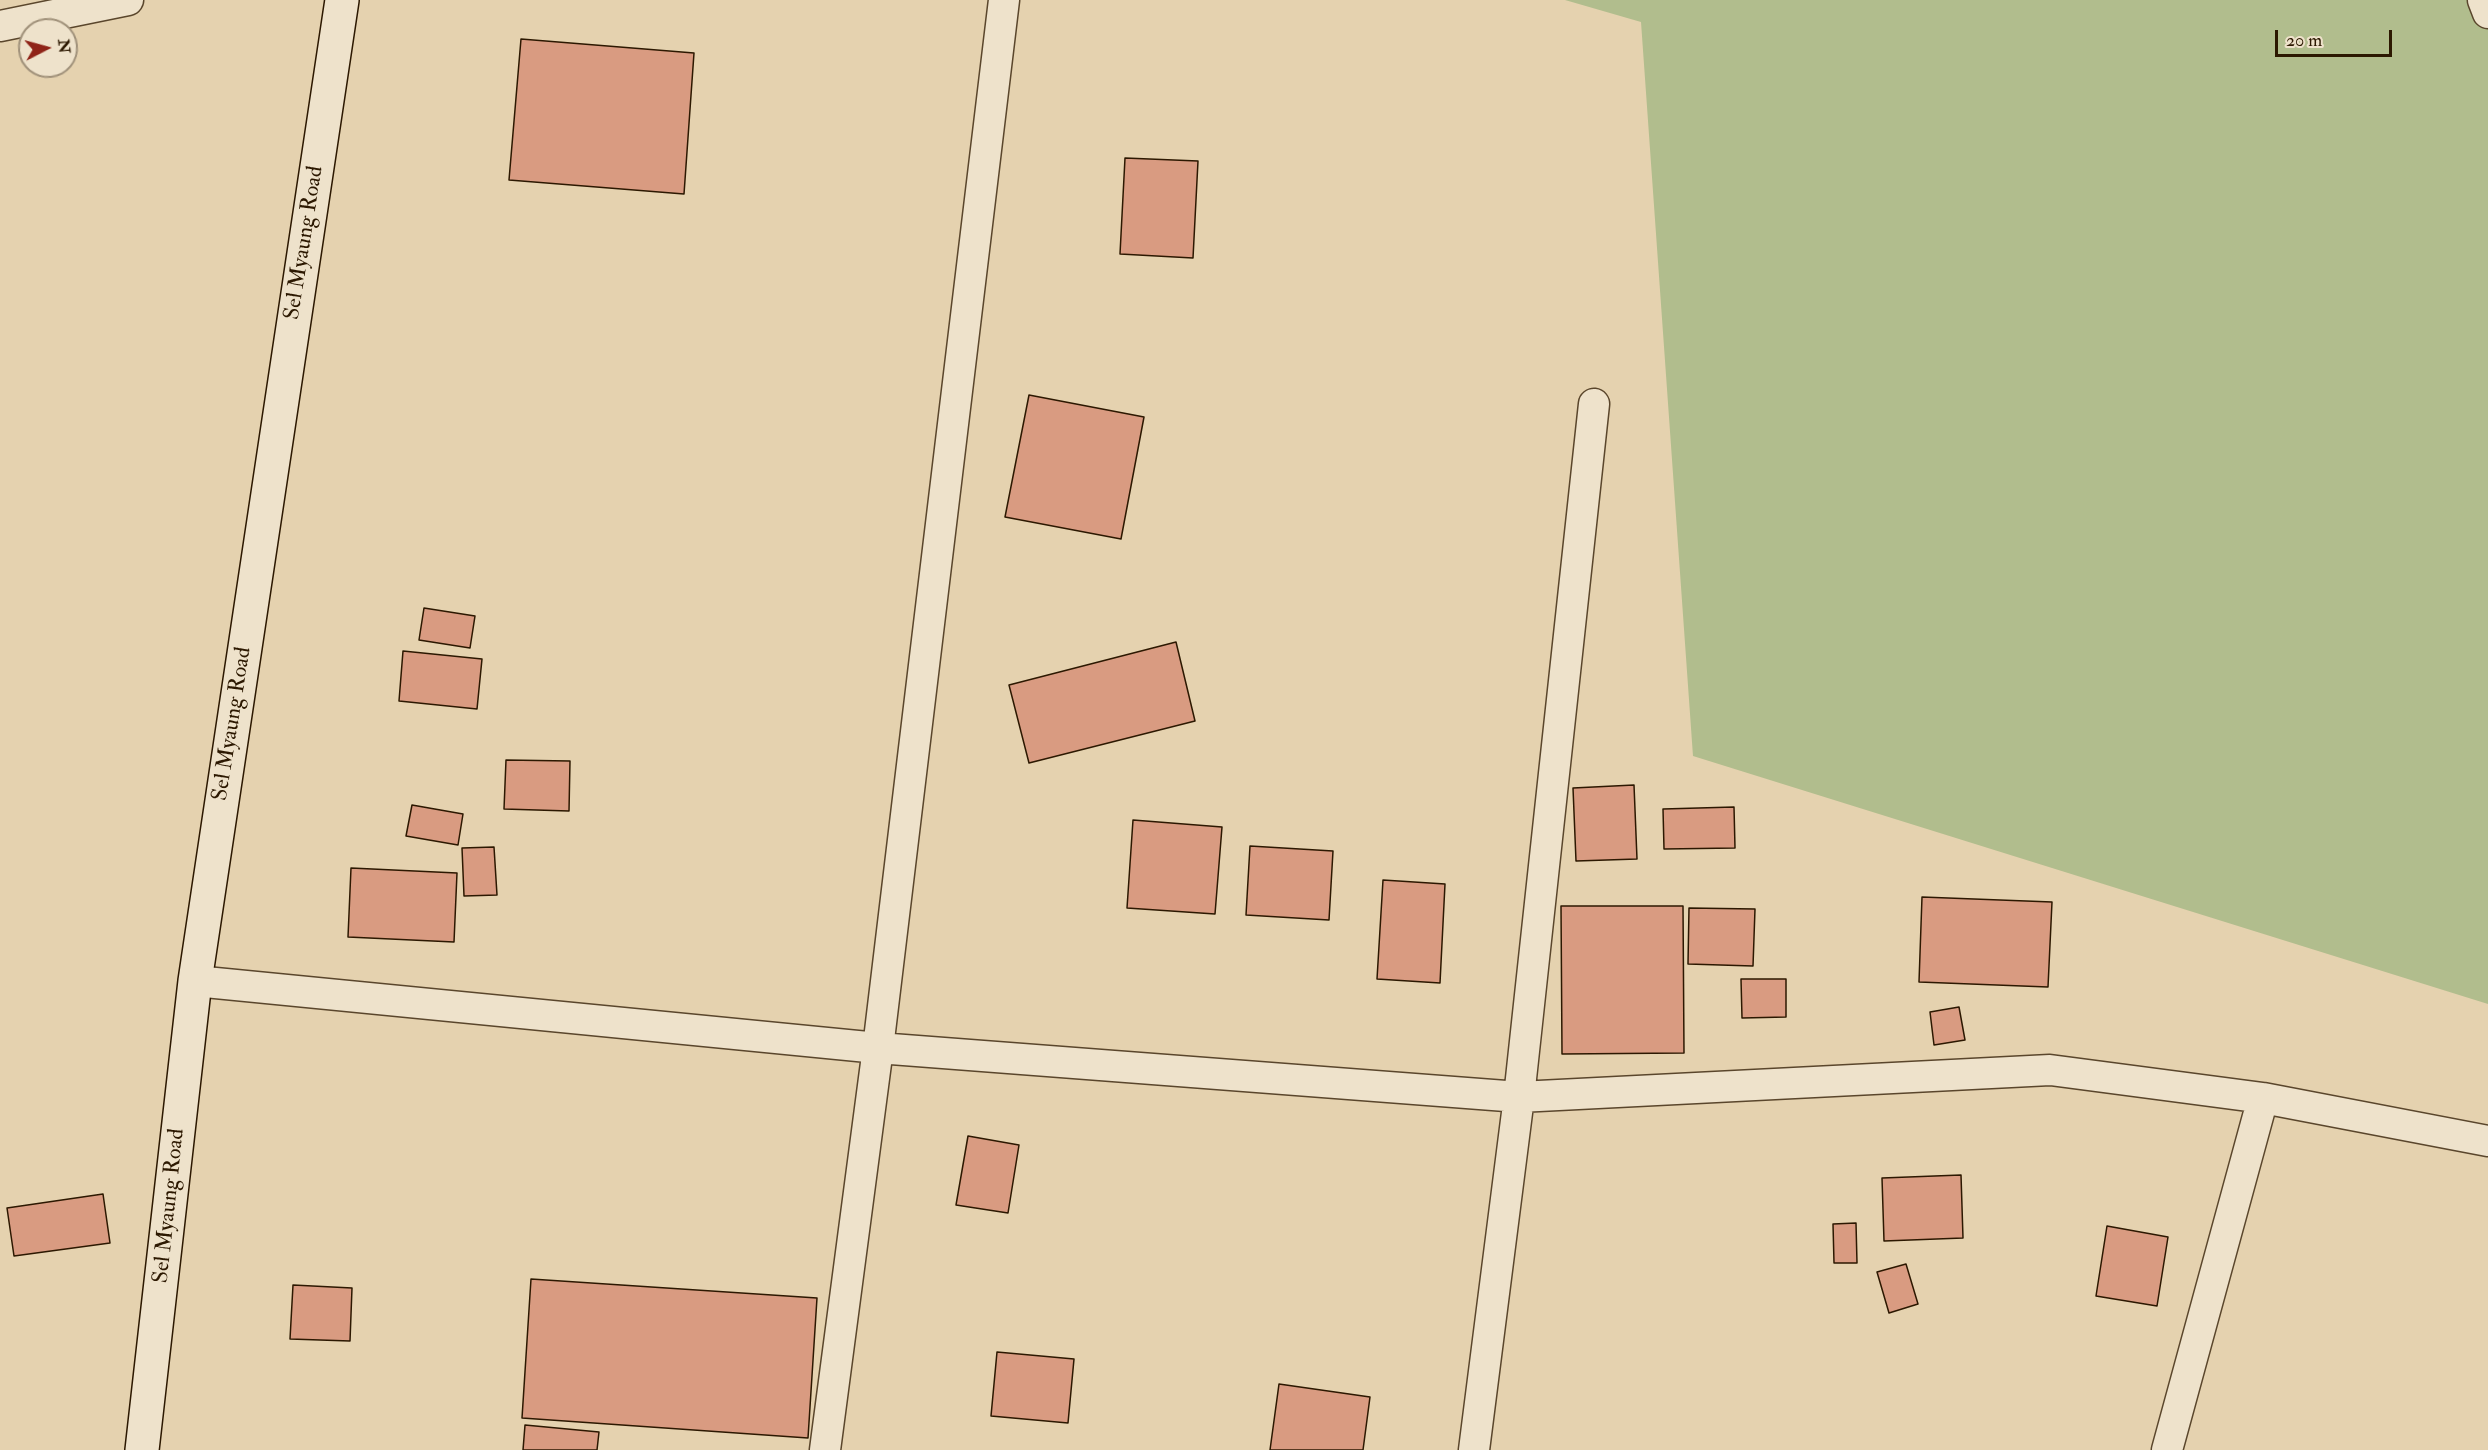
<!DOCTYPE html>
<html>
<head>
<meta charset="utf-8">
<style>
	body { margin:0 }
	#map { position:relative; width:2488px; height:1450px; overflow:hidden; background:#e5d2af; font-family:"IM FELL Double Pica",serif }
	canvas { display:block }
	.north { position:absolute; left:18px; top:18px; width:60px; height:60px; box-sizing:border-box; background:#eee2cb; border:2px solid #a0917a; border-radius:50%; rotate:84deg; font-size:16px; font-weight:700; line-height:24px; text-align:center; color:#2c1801 }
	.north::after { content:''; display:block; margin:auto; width:21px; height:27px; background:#8f2418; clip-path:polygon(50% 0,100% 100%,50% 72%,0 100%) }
	.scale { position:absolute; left:2275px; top:30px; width:117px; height:27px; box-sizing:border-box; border:3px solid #2c1801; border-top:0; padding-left:8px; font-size:18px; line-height:21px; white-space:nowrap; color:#2c1801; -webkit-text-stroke:4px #eee2cb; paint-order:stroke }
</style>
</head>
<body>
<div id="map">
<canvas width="2488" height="1450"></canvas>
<div class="north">N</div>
<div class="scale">20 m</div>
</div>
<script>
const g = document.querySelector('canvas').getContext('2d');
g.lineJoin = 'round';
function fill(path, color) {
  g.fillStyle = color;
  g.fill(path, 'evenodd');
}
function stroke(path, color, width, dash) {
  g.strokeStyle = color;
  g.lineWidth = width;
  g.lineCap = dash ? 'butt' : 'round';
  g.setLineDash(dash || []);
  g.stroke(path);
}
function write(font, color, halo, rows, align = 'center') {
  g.font = font + ' "IM FELL Double Pica",serif';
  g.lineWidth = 6;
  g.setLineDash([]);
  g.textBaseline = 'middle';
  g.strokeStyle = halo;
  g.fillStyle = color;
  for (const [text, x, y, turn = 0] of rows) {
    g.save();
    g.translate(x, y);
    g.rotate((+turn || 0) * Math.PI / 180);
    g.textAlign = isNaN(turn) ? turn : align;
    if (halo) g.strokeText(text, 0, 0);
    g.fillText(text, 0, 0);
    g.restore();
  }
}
const green = new Path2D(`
	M1565,0H2488V1004L1693,756L1641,22Z`);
const building = new Path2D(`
	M521,39L694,53L684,194L509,180Z
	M1125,158L1198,161L1193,258L1120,254Z
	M1029,395L1144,417L1121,539L1005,517Z
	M424,608L475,616L470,648L419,640Z
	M1176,642L1195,721L1029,763L1009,685Z
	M403,651L482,659L477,709L399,701Z
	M506,760L570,761L569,811L504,809Z
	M1634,785L1637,859L1576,861L1573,788Z
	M412,805L463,814L458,845L406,836Z
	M1734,807L1735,848L1664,849L1663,809Z
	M1133,820L1222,827L1215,914L1127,908Z
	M1250,846L1333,851L1329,920L1246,915Z
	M494,847L497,895L464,896L462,848Z
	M351,868L457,873L454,942L348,937Z
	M1383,880L1445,884L1440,983L1377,979Z
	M1922,897L2052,902L2048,987L1919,982Z
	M1561,906H1683L1684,1053L1562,1054Z
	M1689,908L1755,909L1753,966L1688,964Z
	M1741,979H1786V1017L1742,1018Z
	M1959,1007L1965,1040L1934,1045L1930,1012Z
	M968,1136L1019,1145L1008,1213L956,1205Z
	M1961,1175L1963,1238L1884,1241L1882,1178Z
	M103,1194L110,1243L14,1256L7,1208Z
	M1856,1223L1857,1263H1834L1833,1224Z
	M2107,1226L2168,1237L2157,1306L2096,1296Z
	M1906,1264L1918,1304L1889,1313L1877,1272Z
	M531,1279L817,1298L808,1438L522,1418Z
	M293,1285L352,1288L350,1341L290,1339Z
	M997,1352L1074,1359L1068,1423L991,1416Z
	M1279,1384L1370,1397L1363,1450H1270Z
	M525,1425L599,1432L597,1450H523Z`);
const street = new Path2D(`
	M2483,0L2488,13
	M0,26L128,0
	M195,981L878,1048L1519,1097L2050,1070L2263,1098L2488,1141
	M825,1450L878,1048L1004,0
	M1474,1450L1519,1097L1594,404
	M2167,1450L2263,1098`);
const secondary = new Path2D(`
	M142,1450L195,981L342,0`);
const streetNames = [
	["Sel Myaung Road",305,243,-81],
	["Sel Myaung Road",233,724,-81],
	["Sel Myaung Road",170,1206,-84]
];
fill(green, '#b1bd8d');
fill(building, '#d99b81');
stroke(building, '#2c1801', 1.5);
stroke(street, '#5a462c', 33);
stroke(secondary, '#2c1801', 36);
stroke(street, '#eee2cb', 30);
stroke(secondary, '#eee2cb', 33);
write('22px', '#2c1801', '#eee2cb', streetNames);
</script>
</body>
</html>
